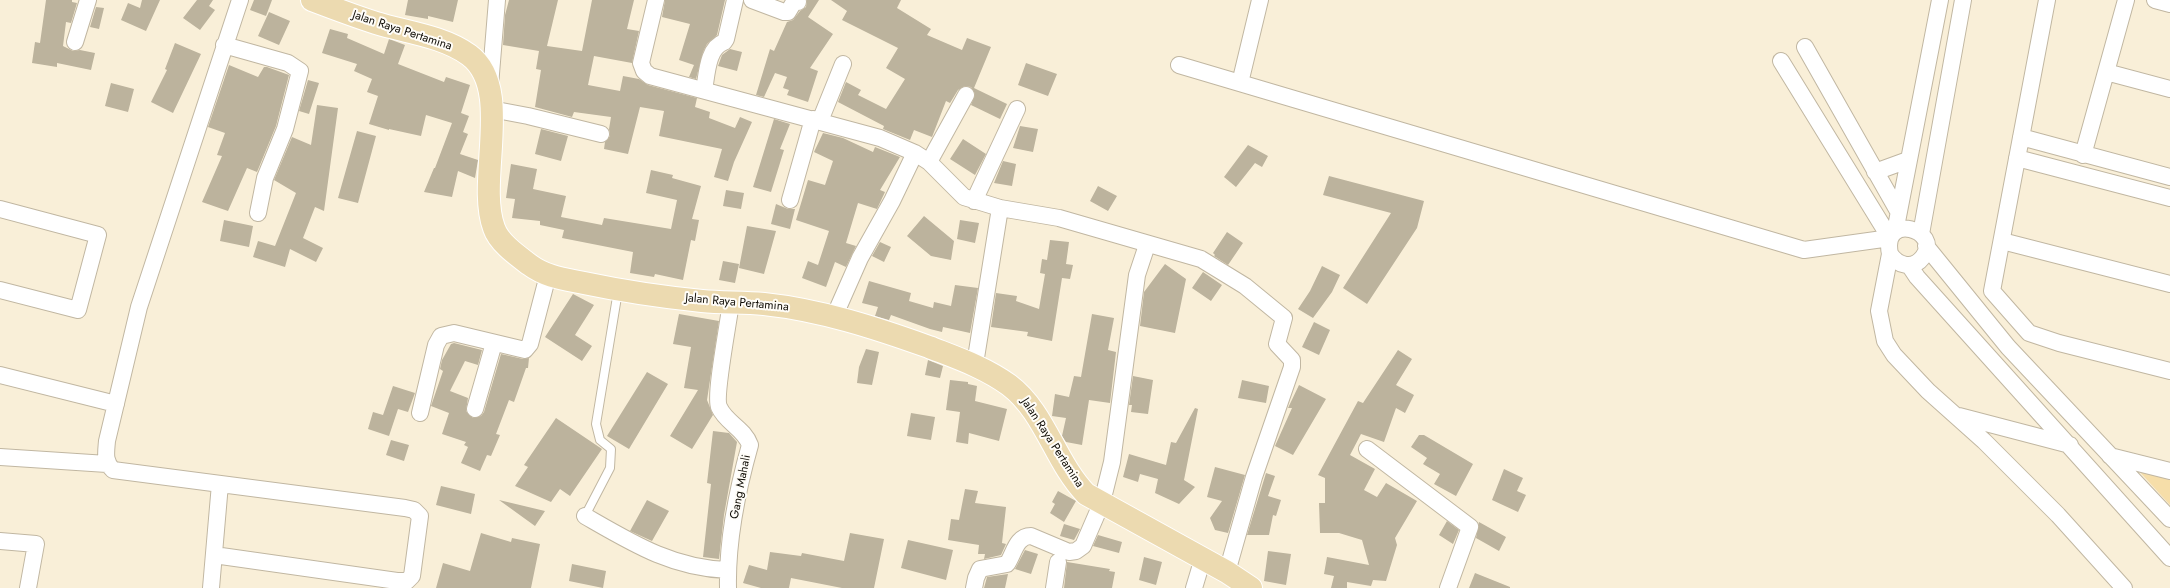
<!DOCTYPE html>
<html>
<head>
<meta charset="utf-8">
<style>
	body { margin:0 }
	canvas { display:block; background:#f9efd8 }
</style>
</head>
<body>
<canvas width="2170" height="588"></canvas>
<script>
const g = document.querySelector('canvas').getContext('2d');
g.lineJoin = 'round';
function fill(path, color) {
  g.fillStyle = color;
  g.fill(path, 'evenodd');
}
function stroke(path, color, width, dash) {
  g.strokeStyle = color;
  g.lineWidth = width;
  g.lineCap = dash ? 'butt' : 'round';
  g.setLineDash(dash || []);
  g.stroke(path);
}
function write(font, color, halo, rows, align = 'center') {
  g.font = font + ' Jost,sans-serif';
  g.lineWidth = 4;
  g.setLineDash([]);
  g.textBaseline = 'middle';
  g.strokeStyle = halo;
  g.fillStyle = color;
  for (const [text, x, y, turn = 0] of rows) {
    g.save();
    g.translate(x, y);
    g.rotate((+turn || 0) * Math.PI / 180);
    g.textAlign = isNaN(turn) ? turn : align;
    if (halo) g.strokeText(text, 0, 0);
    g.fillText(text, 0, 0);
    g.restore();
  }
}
const green = new Path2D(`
	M2138,470L2170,480V505Z`);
const building = new Path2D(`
	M46,0H72V2L77,3L71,23L66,22L63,46L73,51L80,50L95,53L91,70L57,63V67L32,63L35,42L40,43Z
	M142,0H160L146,31L121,20L128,3L140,8Z
	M197,0H213L209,6L215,10L200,30L183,18Z
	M254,0H272L266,16L250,10Z
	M408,0H458L453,22L428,16V19L405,15Z
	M509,0H558L547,46L582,51L592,0H634L627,29L639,31L632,63L594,56L588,85L620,91L623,76L639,79L648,85L697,98L695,107L710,112L709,118L735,128L740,117L752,122L734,162L728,181L714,177L722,149L659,136L664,111L640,107L628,154L604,149L605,142L610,136L609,129L611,117L574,112L572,117L535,107L541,70L536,69L539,51L503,45L505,15Z
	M665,0H725L717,35L707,44L703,52L696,79L689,77L694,65L679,60L690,24L662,17Z
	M807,0H819L808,17L833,34L810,68L818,71L808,102L787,95L789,90L783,88L787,77L775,73L764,97L756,95L770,49L774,51L787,22L793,20L800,11L806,7Z
	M831,0H901L897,8L931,29L927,35L962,50L967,38L991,47L974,88L1007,104L1000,119L971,105L975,94L971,87L965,86L958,90L950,103L946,101L932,137L914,130L910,140L883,129L884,126L838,102L846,82L861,90L858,95L886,109L905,79L886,68L898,48L842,20L847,11Z
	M96,7L104,8L99,29L90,27Z
	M269,12L290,21L279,45L258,36Z
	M330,29L348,34L347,38L384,54L389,39L405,45L398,64L444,82L446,77L470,85L461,113L469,116L463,132L468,134L460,154L478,160L475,178L458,171L452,197L424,192L434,168H435L452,123L426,115L421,136L389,129V130L369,124L378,96L367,92L372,79L354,71L357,64L322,53Z
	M175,43L201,54L173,113L151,102L167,70L165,69Z
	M730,49L742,52L737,71L718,66L722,55Z
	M1026,63L1057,74L1048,96L1018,85Z
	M229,65L258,77L264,67H267L289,75L276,126L257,172L247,168L228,211L202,202L222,156L217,155L225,133L208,127Z
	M308,80L319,83L309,114L299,111Z
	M111,83L134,89L128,112L105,106Z
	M317,105L338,108L324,211L315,207L303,238L323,248L316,262L290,249L285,267L253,257L258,241L275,246L296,193L274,180L292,137L311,145Z
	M774,119L790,124L780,149L784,150L771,192L753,187Z
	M1020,126L1038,129L1033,152L1013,148Z
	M541,129L568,136L561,161L535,154Z
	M357,131L376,136L358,203L338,198Z
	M823,133L843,138L873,152L875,147L900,157L880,190L885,192L877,209L858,203L846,243L856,246L846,267L835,262L826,287L802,278L808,261L818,265L829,231L796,220L808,180L825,185L833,161L814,152Z
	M963,139L986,154L975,175L950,159Z
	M1248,145L1268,156L1262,167L1255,163L1236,187L1224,177Z
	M1003,161L1016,164L1012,186L994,183Z
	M511,164L537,169L533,189L566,196L561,217L602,225L604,218L671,229L677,200L646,193L651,170L673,175L672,178L701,186L692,219L699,220L695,241L691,240L683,280L655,274L654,277L630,273L633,252L562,238L564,230L540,225V221L512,218L515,199L506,198Z
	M1329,176L1424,201L1417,228L1367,304L1343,288L1391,213L1323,195Z
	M1098,186L1117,196L1108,211L1090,201Z
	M726,190L744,193L741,209L723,206Z
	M776,204L788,209H795L790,229L771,224Z
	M924,216L954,241L951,260L931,256L907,236Z
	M224,220L253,226L249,247L220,241Z
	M960,220L979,223L975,243L957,239Z
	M747,226L776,231L764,274L739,268Z
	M1227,232L1243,243L1228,265L1214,256L1215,255L1213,253Z
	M1050,240L1069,242L1066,264L1073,265L1070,279L1062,278L1052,341L1027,336L1028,332L991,327L996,293L1017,296L1016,301L1039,309L1045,274L1040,273L1042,259L1047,260Z
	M880,242L891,247L884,262L872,256Z
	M723,261L739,264L735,283L719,280Z
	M1165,264L1186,279L1175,333L1140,326L1144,292Z
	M1322,266L1340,275L1332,292L1313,318L1298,309L1310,291Z
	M1203,272L1222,285L1211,301L1192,288Z
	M869,281L911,293L909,301L933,308L934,302L951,306L955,285L978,288L970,333L943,327L942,332L930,329L891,315L889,320L875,316L878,307L862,303Z
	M573,294L594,305L575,335L592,346L582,361L545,337Z
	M679,314L719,321L707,400L713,415L692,449L670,436L698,390L684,388L691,347L673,344Z
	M1092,314L1114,318L1108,350L1116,352L1110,403L1089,400L1082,445L1066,442L1062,436L1066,418L1052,416L1055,394L1069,397L1074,376L1081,377Z
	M1314,322L1330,330L1319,355L1302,347Z
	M454,343L482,350L478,365L465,361L450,391L468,398L466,411L473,418L481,416L484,412L501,354L523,359L529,358L528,368H526L514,402L509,400L496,434L500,435L491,456L487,455L480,471L461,463L468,447L464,445L466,442L442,434L449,413L431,406L443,371L440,369L442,360L451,344Z
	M866,349L879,352L872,385L857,383L859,367Z
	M1398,350L1412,359L1396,385L1414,395L1405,413L1396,408L1384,442L1361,434L1350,455L1375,469L1364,490L1377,497L1386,483L1417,501L1395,538L1397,545L1386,581L1373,580L1371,586L1347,582V588H1331L1334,576L1324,574L1327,557L1369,565L1362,540L1339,533H1320L1319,503H1325V478L1318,475L1358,401L1363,403Z
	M928,360L943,366L940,378L925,375Z
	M647,372L668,384L629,449L607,436Z
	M1133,376L1153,380L1148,414L1131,412L1132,405H1129Z
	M950,380L968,382V384L977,386L975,401L1007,409L999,441L969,433L968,444L956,442L960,412L946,410Z
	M1242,380L1269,386L1266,403L1238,398Z
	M1299,385L1326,399L1293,455L1275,446L1292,408H1288Z
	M393,386L415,393L408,412L398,409L389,436L368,429L373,412L383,415Z
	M1195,408L1198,409L1184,480L1195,487L1179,504L1155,493L1158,479L1140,474L1138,482L1123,477L1129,454L1166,465L1171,442L1176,443Z
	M911,413L935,417L931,440L907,436Z
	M556,418L602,449L570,496L560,489L551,502L515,486L528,467L524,465Z
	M713,431L729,433L737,442L724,515L719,559L703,557L711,484L707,483Z
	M1419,435H1424L1473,464L1456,496L1434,484L1440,474L1423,464L1427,458L1411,447Z
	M391,440L409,445L404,461L386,455Z
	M1215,467L1245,475L1228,533L1215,530L1210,518L1222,501L1207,497Z
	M1504,469L1523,478L1517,491L1526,495L1518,512L1492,500Z
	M1266,473L1275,476L1268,496L1281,500L1276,516L1273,515L1269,535H1247Z
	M441,486L475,494L471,514L436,505Z
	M965,489L978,491L975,503L1006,507L1002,543L1006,544L1001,555L984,559L985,554H978L979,545L948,540L951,519L959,520Z
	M1058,491L1076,501L1064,522L1050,513L1055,504L1052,502Z
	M499,500L545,511L535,526Z
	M647,500L669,511L652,541L630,531Z
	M1447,521L1459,530L1453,544L1439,535Z
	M1479,522L1506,537L1499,551L1476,538Z
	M1064,524L1080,529L1074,540L1060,536Z
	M481,533L511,542L512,538L540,544L531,588H436L443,563L470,571Z
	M850,533L884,539L874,588H842L791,578L789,588H761L743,583L749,565L767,570L770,552L801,556L802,553L844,561Z
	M1098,535L1122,542L1119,553L1093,546Z
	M908,540L953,550L946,580L901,568Z
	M1025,550L1038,554L1031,574L1015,569Z
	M1268,551L1291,554L1286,585L1264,581Z
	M1144,557L1162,562L1156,585L1139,580Z
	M1067,562L1110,569L1109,571L1115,572L1112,588H1064Z
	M572,564L606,571L603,588L569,581Z
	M1475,573L1510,587V588H1469Z
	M1008,574L1005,588H984L987,577Z`);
const service = new Path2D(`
	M585,516L610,468L611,449L600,440L596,424L618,291`);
const minor = new Path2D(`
	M656,0L641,63L644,71L650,76L880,138L915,153L929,162L964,197L1000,208L1059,218L1201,259L1245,286L1284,318L1277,344L1292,360V367L1254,477L1227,572
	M752,0L784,12H788L794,2H798
	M2047,0L1992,291L2029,333L2059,343L2170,371
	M2155,0L2170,4
	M75,42L88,0
	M224,45L288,63L300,71L285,129L265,178L258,213
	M1805,47L1898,211
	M1179,65L1804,250L1890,238L1781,61
	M2106,72L2170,89
	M1240,83L1260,0
	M490,86L497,0
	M704,90C707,75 707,48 724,42L726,39L735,0
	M491,109L528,116L601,134
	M820,121L843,64
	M2021,137L2170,177
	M2083,155L2126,0
	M2017,158L2170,198
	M929,162L966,95
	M1875,172L1908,160
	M790,200L813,119
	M974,201L1017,109
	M0,209L98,235L78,310L0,290
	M1895,232L1940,0
	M1921,234L1963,0
	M2002,241L2170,284
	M1926,246L2008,347L2170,519
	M1890,254C1898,266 1913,270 1923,257C1943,230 1881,211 1890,254L1879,311L1885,341L1894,355L1928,391L1984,441L2058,515L2124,588
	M1909,265L1917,277L2170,558
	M834,317L860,258L892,201L915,153
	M975,364L1000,208
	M0,375L116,404
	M475,409L494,343
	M420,413L436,345L441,336L454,333L525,350L530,344L548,275
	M1959,416L2070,445
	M1367,449L1470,527L1448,588
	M2110,456L2170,471
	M0,457L107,464
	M585,516C632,543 672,568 727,570
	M0,541L36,544L28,588
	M214,555L397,581H407L412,576L420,516L414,510L405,508L113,470C104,461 106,453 107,441L139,307L240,0
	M211,588L220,484
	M728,588C727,541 737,491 750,445C744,428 726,423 719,407C714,396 729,320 731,302
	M974,588L976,578L980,569L1007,564C1014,554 1016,536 1031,536L1069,552L1076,551L1083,546L1102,502L1112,462L1137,275L1147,245
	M1054,588L1058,562
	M1194,588L1203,558`);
const primary = new Path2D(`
	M312,0C333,8 354,16 376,23C405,32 443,36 469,55C514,88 476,180 494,228C499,243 518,256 530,265C546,277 565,279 584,283C622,291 662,297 702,301C722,303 743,302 764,304C821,310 876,328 929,347C957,358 984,367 1009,385C1045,412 1055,462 1086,494L1227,572L1251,588`);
const streetNames = [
	["Jalan Raya Pertamina",402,31,18],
	["Jalan Raya Pertamina",737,303,5],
	["Jalan Raya Pertamina",1052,443,57],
	["Gang Mahali",741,487,-79]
];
fill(green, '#f6dea9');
fill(building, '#bcb39d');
stroke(service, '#c1b7a2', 10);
stroke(minor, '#c1b7a2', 18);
stroke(primary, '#fff', 24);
stroke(service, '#fff', 8);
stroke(minor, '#fff', 16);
stroke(primary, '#ecdab0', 22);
write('12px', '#0f0c05', '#fffdf8', streetNames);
</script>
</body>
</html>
